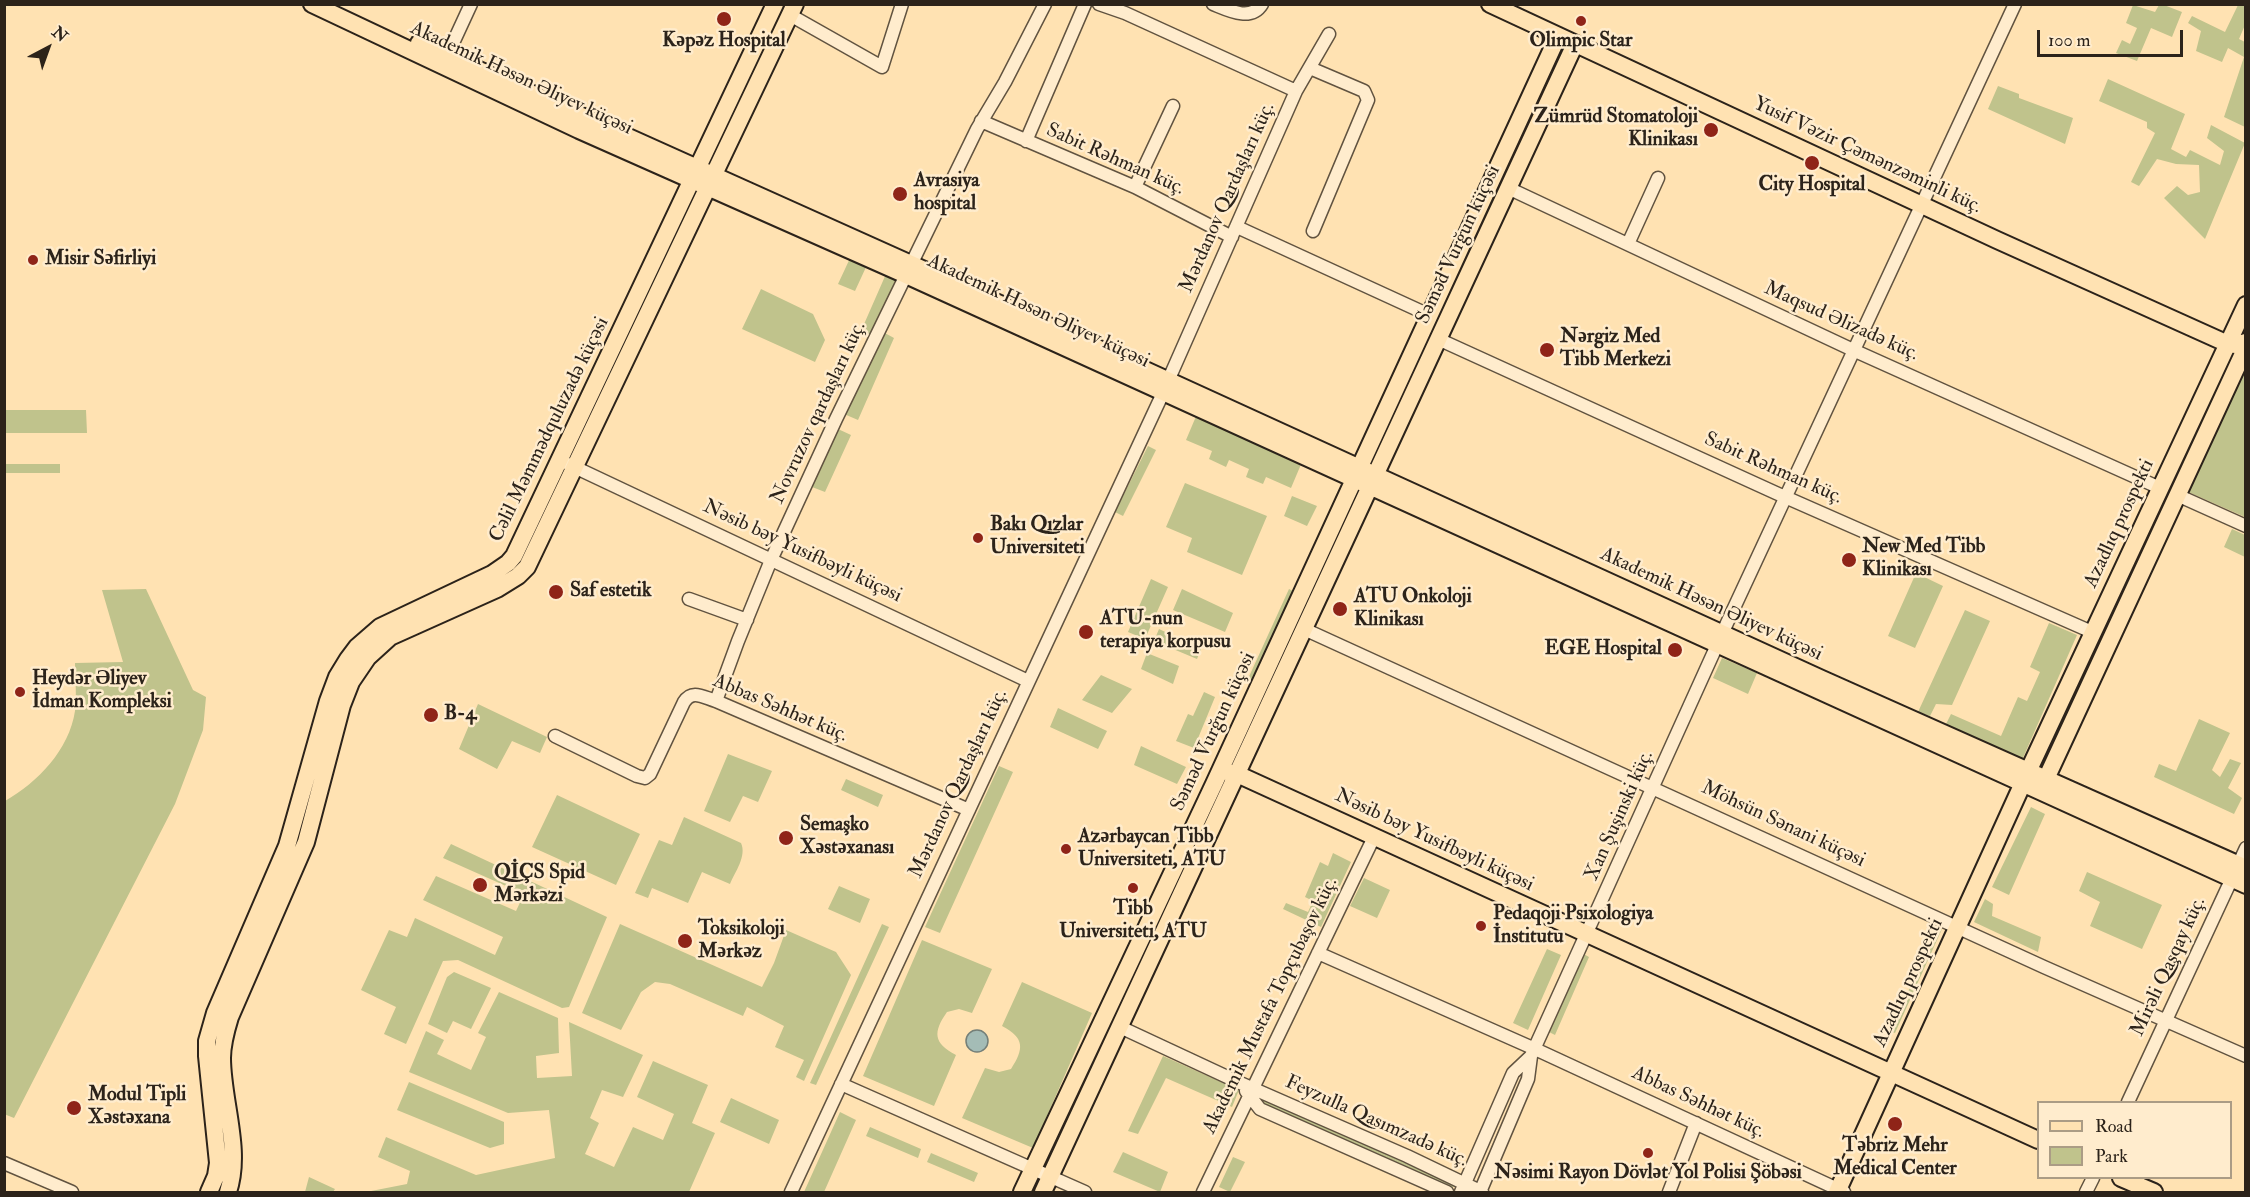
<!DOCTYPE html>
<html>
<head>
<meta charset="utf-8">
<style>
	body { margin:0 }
	#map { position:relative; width:2250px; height:1197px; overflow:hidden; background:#ffe2b2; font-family:"IM FELL Double Pica",serif }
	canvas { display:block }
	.frame { position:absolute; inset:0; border:6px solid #2c231a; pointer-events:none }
	.legend { position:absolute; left:2037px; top:1101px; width:195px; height:78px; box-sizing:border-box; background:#ffeccd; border:2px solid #ab9c85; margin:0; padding:8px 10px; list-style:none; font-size:18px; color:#2c231a }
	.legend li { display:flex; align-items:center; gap:12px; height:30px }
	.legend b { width:30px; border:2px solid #ab9c85 }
	.north { position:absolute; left:18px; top:18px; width:60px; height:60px; -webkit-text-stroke:4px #ffeccd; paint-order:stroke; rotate:41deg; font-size:16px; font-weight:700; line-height:24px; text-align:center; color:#2c231a }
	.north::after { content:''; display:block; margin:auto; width:21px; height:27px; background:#2c231a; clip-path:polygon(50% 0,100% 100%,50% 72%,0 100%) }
	.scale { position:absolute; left:2037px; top:30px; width:146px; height:27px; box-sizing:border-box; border:3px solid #2c231a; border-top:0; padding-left:8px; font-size:18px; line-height:21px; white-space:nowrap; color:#2c231a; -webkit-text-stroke:4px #ffeccd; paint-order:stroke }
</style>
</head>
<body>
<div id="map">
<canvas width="2250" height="1197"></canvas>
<div class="frame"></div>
<ul class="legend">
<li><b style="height:8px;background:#ffe2b2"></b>Road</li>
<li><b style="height:16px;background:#c0c38c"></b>Park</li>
</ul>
<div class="north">N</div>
<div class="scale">100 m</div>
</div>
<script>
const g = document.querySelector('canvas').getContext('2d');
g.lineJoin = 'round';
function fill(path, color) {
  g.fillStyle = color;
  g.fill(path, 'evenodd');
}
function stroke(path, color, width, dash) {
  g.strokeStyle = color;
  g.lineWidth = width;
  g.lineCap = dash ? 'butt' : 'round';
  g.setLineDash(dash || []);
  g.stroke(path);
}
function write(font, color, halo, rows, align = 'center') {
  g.font = font + ' "IM FELL Double Pica",serif';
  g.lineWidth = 5;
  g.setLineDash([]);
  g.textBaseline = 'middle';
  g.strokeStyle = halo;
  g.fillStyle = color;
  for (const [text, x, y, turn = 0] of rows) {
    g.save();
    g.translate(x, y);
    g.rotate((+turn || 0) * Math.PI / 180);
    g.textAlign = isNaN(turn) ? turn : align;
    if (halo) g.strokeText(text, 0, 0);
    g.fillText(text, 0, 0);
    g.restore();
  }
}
const green = new Path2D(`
	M2133,5L2155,12L2159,5H2164L2182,12L2172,37L2151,28L2137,61L2116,53L2122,40L2130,44L2137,28L2126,23Z
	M2238,5H2245V25L2239,39L2245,42V127L2224,117L2244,57L2228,48L2222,62L2196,51L2201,31L2188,23L2192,16L2225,32Z
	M2108,79L2185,114L2171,149L2186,157L2190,150L2220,165L2224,151L2207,138L2211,125L2245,143L2205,239L2164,198L2177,186L2188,195L2200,192L2199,165L2176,164L2157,159L2139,186L2131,182L2155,133L2147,128V122L2099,101Z
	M1998,86L2019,94V98L2073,118L2065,144L1988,109Z
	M852,254L898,275L871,335L861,331L886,274L867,265L855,291L838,284Z
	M761,289L813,314L825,340L815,362L742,329Z
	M883,332L894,338L858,420L844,414Z
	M2245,366V517L2186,491Z
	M5,410H86L87,433H5Z
	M1197,414L1302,462L1291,488L1266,477L1263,484L1246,477L1249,469L1229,460L1226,467L1209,459L1212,451L1186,440Z
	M838,429L851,435L825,492L812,487Z
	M1148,446L1156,450L1123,516L1115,512Z
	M5,464H60V473H5Z
	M1185,483L1267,516L1242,575L1187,552L1192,538L1166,527Z
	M1292,496L1317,506L1307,526L1284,516Z
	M2232,529L2245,535V557L2224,547Z
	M1916,573L1943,586L1915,648L1888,636Z
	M1151,579L1168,587L1145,639L1128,632Z
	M146,589L193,690L206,697L203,730L175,804L14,1118L4,1114L5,801C38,782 69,750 75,711C77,696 75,679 75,663L123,662L102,590Z
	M1182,589L1233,613L1225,632L1173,610Z
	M1289,589L1295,592L1255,684L1247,681Z
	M1965,610L1990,621L1952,705L1936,704L1930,716L1918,712Z
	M2049,623L2077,635L2022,760L1945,726L1951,714L2001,736L2018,697L2027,701L2040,672L2030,667Z
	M1159,629L1201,649L1197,659L1154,641Z
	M1147,653L1179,666L1173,684L1141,669Z
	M1722,658L1757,673L1748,694L1713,678Z
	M1101,675L1132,689L1112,713L1082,700Z
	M1204,692L1215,697L1194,748L1176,741L1188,714L1193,716Z
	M478,704L547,737L540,753L512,741L497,769L459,749Z
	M1058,708L1107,731L1098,749L1050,727Z
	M2199,719L2230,733L2212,770L2220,777L2230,759L2241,763L2228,788L2242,798L2234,814L2154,777L2159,764L2176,771Z
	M1141,746L1186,767L1177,784L1134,765Z
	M728,754L772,771L758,802L743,796L730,822L704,811Z
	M999,766L1013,772L940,933L925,927Z
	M846,779L883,795L878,807L841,790Z
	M1218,792L1221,793L1051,1158L1047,1157Z
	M557,795L640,834L616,885L532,847Z
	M2031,807L2045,814L2009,895L1992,887Z
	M684,817L741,843C747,856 735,872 730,884L702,872L688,903L652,888L648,898L635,893L659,840L672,845Z
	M451,844L607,917L569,1007L562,1008L458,960L443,961L406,1044L384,1034L396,1007L361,990L389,930L407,937L415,918L495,955L503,937L423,900L436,876L516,911L524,894L443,858Z
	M1333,853L1351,862L1321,927L1283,909L1286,903L1308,912L1313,901L1305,897L1320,862L1328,866Z
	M2087,872L2162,905L2142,949L2090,926L2100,902L2079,891Z
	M1364,878L1390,890L1377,918L1350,906Z
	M839,886L870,899L860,923L828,909Z
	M1985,899L1993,904L1992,916L2041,937L2038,952L1974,922Z
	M620,924L762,987L774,963L786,930L836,952L851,975L804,1081L796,1077L804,1060L775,1047L784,1026L747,1007L743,1016L670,984L655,982L641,992L621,1030L582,1013Z
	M882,924L889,927L816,1085L810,1083Z
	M1937,928L1942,929L1895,1033L1890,1031Z
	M922,940L992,969L972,1013L959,1009L947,1012C933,1032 933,1043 956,1055L934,1106L863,1076Z
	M1547,949L1561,955L1528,1030L1513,1023Z
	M1580,952L1589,957L1555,1035L1545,1030Z
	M454,972L491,988L471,1029L453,1021L447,1033L428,1024L447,977Z
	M1022,982L1092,1013L1033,1148L962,1118L985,1068L999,1072L1011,1069C1024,1049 1025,1038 1002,1026Z
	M499,992L558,1018L559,1053L536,1056L537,1078L572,1076L569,1022L643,1055L623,1097L602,1090L590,1118L599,1123L585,1154L614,1167L633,1127L663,1140L674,1114L637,1097L653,1061L708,1085L692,1123L715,1133L689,1192H366L407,1184L410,1171L378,1157L386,1137L476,1175L555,1158L549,1110L508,1113L409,1072L426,1031L444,1040L437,1054L471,1070L486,1037L478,1033Z
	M1163,1056L1239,1090L1232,1107L1166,1078L1138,1134L1128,1131Z
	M409,1082L504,1122V1144L490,1148L397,1110Z
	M731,1098L779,1120L769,1144L720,1122Z
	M1264,1098L1455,1183L1452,1190L1261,1105Z
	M840,1112L856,1120L824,1192H804Z
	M870,1127L921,1149L918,1158L866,1136Z
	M1123,1152L1168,1172L1160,1192L1113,1172Z
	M931,1153L978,1173L974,1182L927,1162Z
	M1233,1157L1245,1162L1230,1192L1219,1187Z
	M309,1177L335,1189L333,1192H305Z`);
const water = new Path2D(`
	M966 1041a11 11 0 1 1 22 0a11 11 0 1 1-22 0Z`);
const minor = new Path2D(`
	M1099,4L1125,13L1296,91
	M1213,4C1228,10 1251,22 1262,4
	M790,15L882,67L902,4
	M447,56L471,4
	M1310,68L1364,91L1368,100L1313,231
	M981,121L1135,187L1232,237
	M1026,141L1085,4
	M1135,187L1173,106
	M1508,188L1853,350L2160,488
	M1237,227L1429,315
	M1628,244L1658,178
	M1438,339L1776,493L2092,632
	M1168,381L1296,91L1329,34
	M568,464L1028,681
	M2177,495L2246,526
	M689,599L747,620
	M1304,629L2044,967L2246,1056
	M716,701L738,641L771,560L836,419L977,129L1005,82L1045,4
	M555,736L637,776L645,778L650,774L684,702C692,689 703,697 716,701L969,810
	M1318,953L1535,1049L1844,1192
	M1120,1027L1238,1082L1407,1156L1482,1192
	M841,1084L1085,1192
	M1246,1091L1260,1109L1447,1192
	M2128,1102L2246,848
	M4,1163L72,1192
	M791,1192L1163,393
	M1203,1192L1374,837
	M1461,1192L1513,1073L1531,1056L1727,623L2015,4
	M1480,1192L1528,1079L1531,1056
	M1669,1192L1696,1123
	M2086,1192L2093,1178`);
const major = new Path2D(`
	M312,4L579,130L906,275L2246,885
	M1490,4L1997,240L2228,344L2236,345L2246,342
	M419,43L1038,321L1822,679L2246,868
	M1227,772L1237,774L2038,1140
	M2046,779L2246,347
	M2121,1178L2154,1192
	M209,1192L216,1176L218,1163L207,1056V1041L215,1013L287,846L328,701L337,677L348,659L357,647L380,627L492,574L508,563L514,556L775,4
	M228,1192C242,1150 222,1101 222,1058C222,1044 226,1030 230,1017L306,842L342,705L351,682L368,657L390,637L497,589L518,576L527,567L795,4
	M1022,1192L1214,784L1558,36
	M1043,1192L1575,44
	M1837,1192L2033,761L2246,305`);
const markers = [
	[724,19,8,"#8f2418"],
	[1581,21,6,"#8f2418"],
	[1711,130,8,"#8f2418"],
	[1812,163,8,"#8f2418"],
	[900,194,8,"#8f2418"],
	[33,260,6,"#8f2418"],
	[1547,350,8,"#8f2418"],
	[978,538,6,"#8f2418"],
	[1849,560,8,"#8f2418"],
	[556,592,8,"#8f2418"],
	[1340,609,8,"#8f2418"],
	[1086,632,8,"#8f2418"],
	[1675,650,8,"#8f2418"],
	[20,692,6,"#8f2418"],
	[431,715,8,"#8f2418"],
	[786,838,8,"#8f2418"],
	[1066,849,6,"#8f2418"],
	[480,885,8,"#8f2418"],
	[1133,888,6,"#8f2418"],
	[1481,926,6,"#8f2418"],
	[685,941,8,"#8f2418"],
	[74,1108,8,"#8f2418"],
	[1895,1124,8,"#8f2418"],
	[1648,1153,6,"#8f2418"]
];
const poiNames = [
	["Kəpəz Hospital",724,42,"center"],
	["Olimpic Star",1581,42,"center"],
	["Zümrüd Stomatoloji",1698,118,"right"],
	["Klinikası",1698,141,"right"],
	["Avrasiya",914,182],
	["hospital",914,205],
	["City Hospital",1812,186,"center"],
	["Misir Səfirliyi",45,260],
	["Nərgiz Med",1560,338],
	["Tibb Merkezi",1560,361],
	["Bakı Qızlar",990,526],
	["Universiteti",990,549],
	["New Med Tibb",1862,548],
	["Klinikası",1862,571],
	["Saf estetik",570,592],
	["ATU Onkoloji",1354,598],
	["Klinikası",1354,621],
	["ATU-nun",1100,620],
	["terapiya korpusu",1100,643],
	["EGE Hospital",1662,650,"right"],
	["Heydər Əliyev",32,680],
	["İdman Kompleksi",32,703],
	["B-4",444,715],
	["Semaşko",800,826],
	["Xəstəxanası",800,849],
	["Azərbaycan Tibb",1078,838],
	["Universiteti, ATU",1078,861],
	["QİÇS Spid",494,874],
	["Mərkəzi",494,897],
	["Tibb",1133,910,"center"],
	["Universiteti, ATU",1133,933,"center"],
	["Pedaqoji Psixologiya",1493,915],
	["İnstitutu",1493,938],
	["Toksikoloji",698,930],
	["Mərkəz",698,953],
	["Modul Tipli",88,1096],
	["Xəstəxana",88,1119],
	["Təbriz Mehr",1895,1147,"center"],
	["Medical Center",1895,1170,"center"],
	["Nəsimi Rayon Dövlət Yol Polisi Şöbəsi",1648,1174,"center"]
];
const streetNames = [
	["Akademik Həsən Əliyev küçəsi",521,79,25],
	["Yusif Vəzir Çəmənzəminli küç.",1867,156,25],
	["Sabit Rəhman küç.",1115,160,24],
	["Mərdanov Qardaşları küç.",1228,198,-66],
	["Səməd Vurğun küçəsi",1459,245,-65],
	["Akademik Həsən Əliyev küçəsi",1038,312,25],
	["Maqsud Əlizadə küç.",1841,322,24],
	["Novruzov qardaşları küç.",819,413,-65],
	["Cəlil Məmmədquluzadə küçəsi",550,430,-64],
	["Sabit Rəhman küç.",1773,469,24],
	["Azadlıq prospekti",2120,524,-65],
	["Nəsib bəy Yusifbəyli küçəsi",802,552,25],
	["Akademik Həsən Əliyev küçəsi",1711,605,25],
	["Abbas Səhhət küç.",780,709,23],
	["Səməd Vurğun küçəsi",1214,732,-65],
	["Mərdanov Qardaşları küç.",959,784,-65],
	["Xan Şuşinski küç.",1620,816,-66],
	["Möhsün Sənani küçəsi",1783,825,25],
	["Nəsib bəy Yusifbəyli küçəsi",1434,841,25],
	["Mirəli Qaşqay küç.",2169,967,-65],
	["Azadlıq prospekti",1909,983,-65],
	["Akademik Mustafa Topçubaşov küç.",1271,1006,-64],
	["Abbas Səhhət küç.",1698,1103,25],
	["Feyzulla Qasımzadə küç.",1376,1122,24]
];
fill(green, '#c0c38c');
fill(water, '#a4bcb6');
stroke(water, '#747f78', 1.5);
stroke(minor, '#615340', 15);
stroke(major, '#2c231a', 20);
stroke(minor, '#ffeccd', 12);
stroke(major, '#ffe2b2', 16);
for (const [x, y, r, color] of markers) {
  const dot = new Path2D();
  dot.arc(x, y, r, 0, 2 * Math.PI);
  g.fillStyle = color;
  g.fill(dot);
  stroke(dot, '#ffeccd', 2);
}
write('bold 20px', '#2c231a', '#ffeccd', poiNames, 'left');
write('20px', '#2c231a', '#ffeccd', streetNames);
</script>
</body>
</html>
